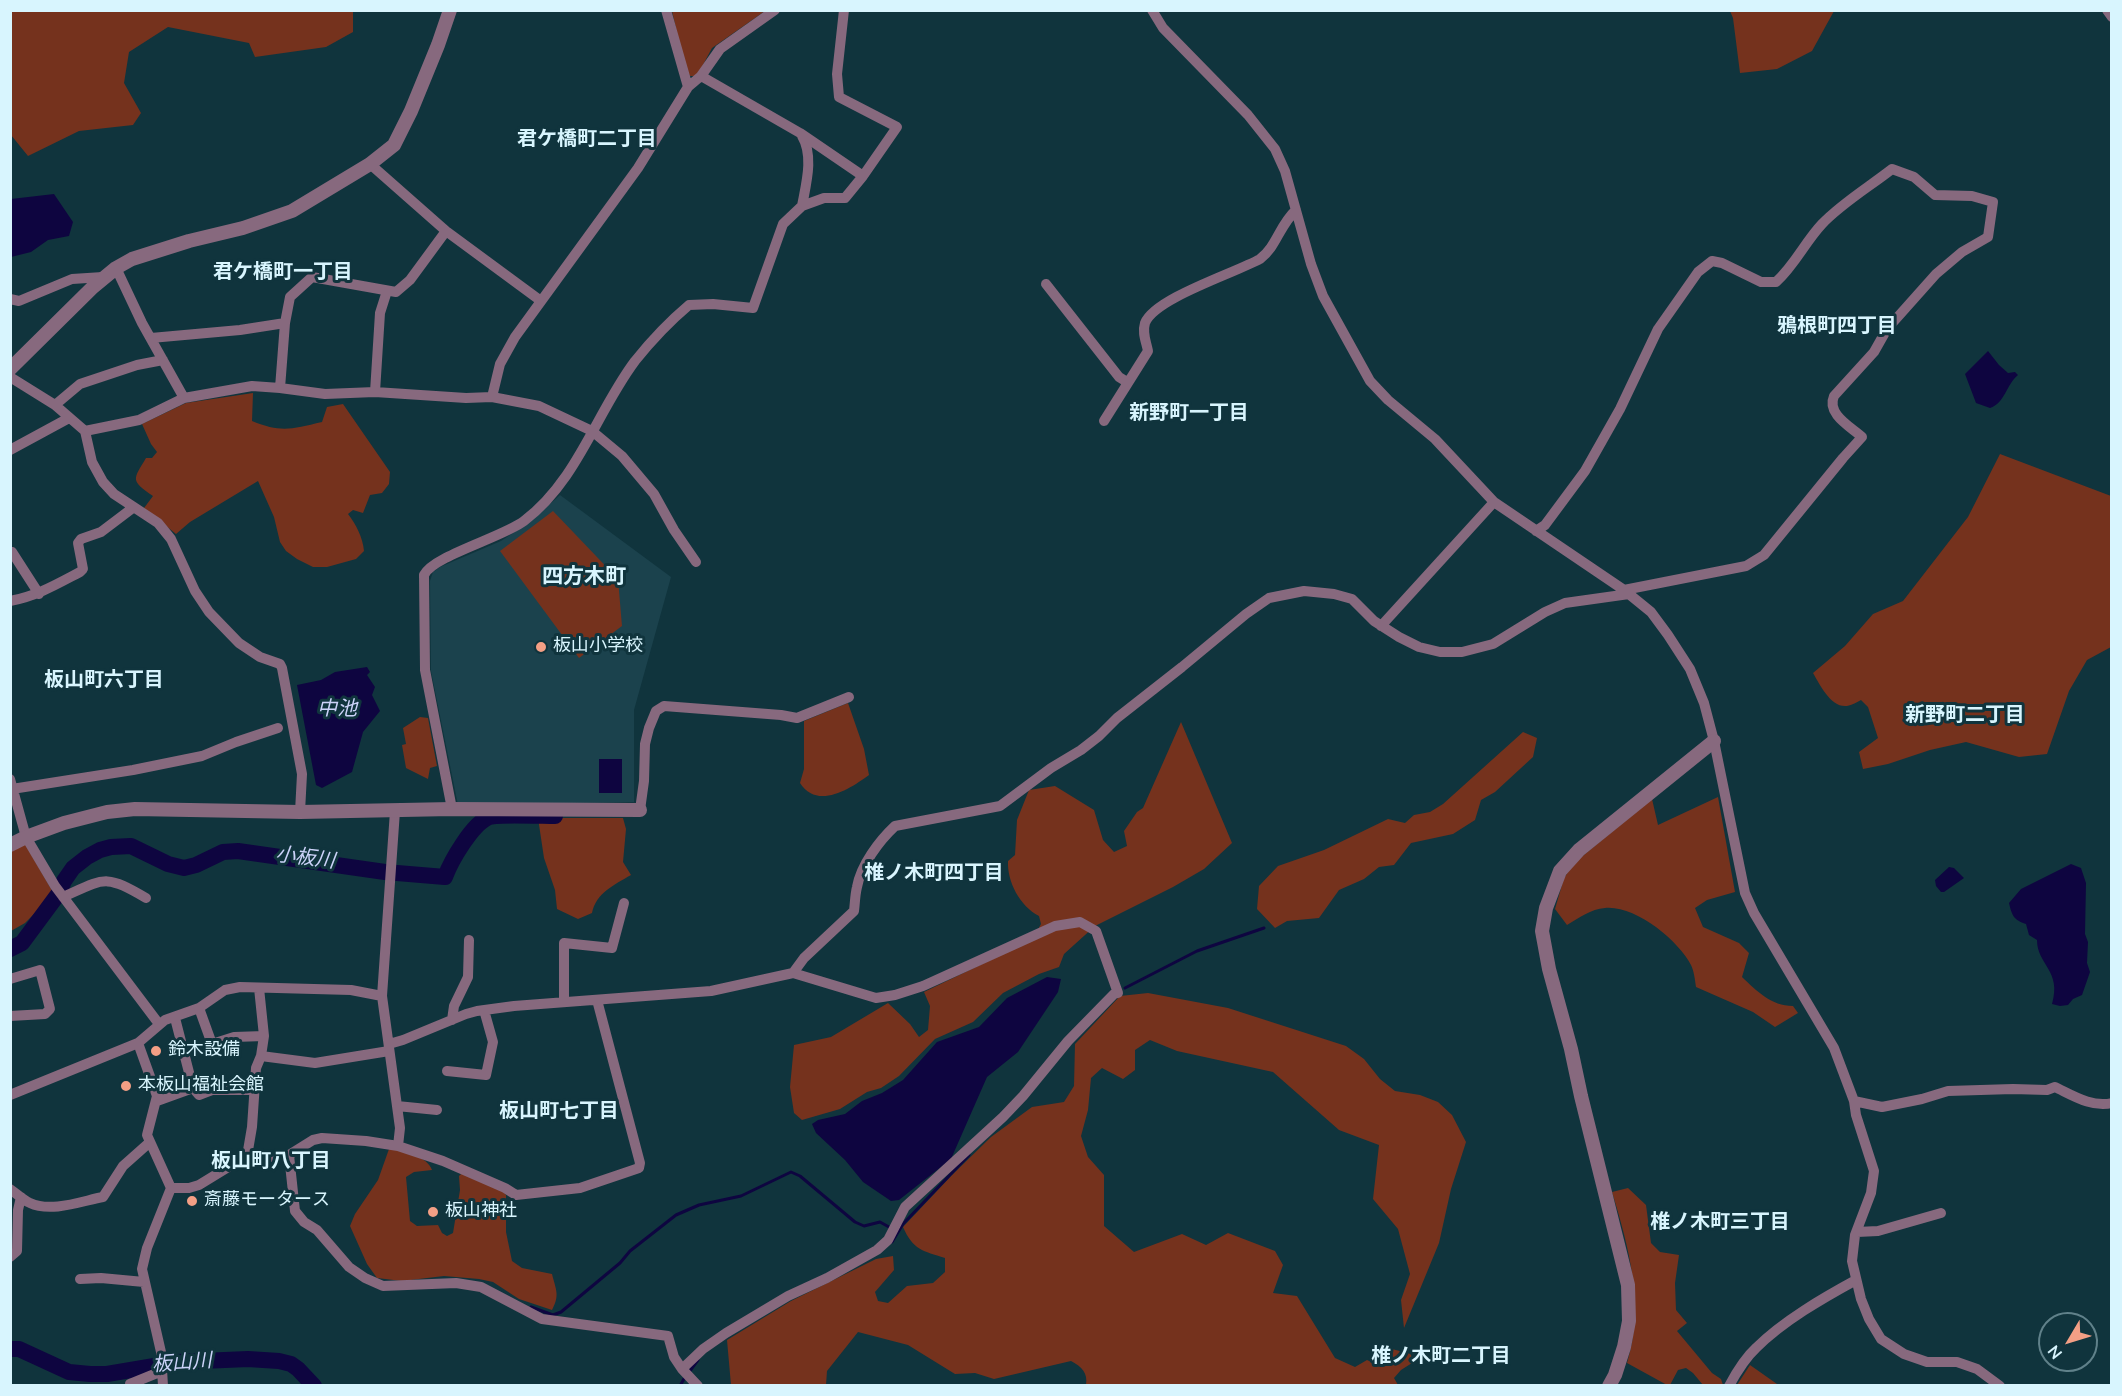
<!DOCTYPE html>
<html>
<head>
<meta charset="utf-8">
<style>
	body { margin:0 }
	#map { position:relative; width:2122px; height:1396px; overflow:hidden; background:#10343d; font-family:"Nunito Sans",sans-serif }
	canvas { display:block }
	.frame { position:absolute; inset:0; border:12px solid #d8f5fe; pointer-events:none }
	.north { position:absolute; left:2038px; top:1312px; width:60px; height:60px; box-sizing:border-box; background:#10343d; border:2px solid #60818a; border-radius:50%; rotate:232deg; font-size:16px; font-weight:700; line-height:24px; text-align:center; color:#d8f5fe }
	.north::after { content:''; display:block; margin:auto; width:21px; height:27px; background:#f39f85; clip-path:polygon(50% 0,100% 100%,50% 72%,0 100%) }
</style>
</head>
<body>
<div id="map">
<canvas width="2122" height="1396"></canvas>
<div class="frame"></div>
<div class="north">N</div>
</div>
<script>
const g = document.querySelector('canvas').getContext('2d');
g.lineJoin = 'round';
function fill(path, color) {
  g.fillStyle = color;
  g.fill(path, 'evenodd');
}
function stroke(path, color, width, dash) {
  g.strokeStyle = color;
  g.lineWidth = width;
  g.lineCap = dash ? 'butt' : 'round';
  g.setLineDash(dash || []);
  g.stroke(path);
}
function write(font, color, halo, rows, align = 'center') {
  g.font = font + ' "Nunito Sans","Noto Sans JP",sans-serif';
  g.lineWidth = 6;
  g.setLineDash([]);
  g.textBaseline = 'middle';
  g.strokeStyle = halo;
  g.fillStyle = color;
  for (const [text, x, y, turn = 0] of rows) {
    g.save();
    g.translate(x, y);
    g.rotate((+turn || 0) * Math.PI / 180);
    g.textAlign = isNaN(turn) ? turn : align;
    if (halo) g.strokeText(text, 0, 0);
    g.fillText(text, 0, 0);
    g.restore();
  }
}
const built = new Path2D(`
	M560,495L671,577L634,710V802L458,805L431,671L430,581L433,572L440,567L501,541L531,521Z`);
const green = new Path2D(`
	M10,11H353V32L326,47L255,57L249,43L168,27L129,52L124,83L141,113L133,125L79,131L28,156L11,135Z
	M672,11H765L712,48L697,76H690L685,67Z
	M1730,11H1834L1812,51L1777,69L1740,73L1733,18Z
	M253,393L252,421C281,433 292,429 322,422L327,407L343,404L390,472L389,484L382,493L370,495L363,513L353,510L348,514C356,524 363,538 364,551L356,559L327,567H313L297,559L286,551L280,542L274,517L258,481L190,522L176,534L144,508L153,496C130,480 133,480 146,458H152L157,452L151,444L142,424L186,403Z
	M2000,454L2111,496V647L2087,660L2069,691L2047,754L2019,757L1966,742L1930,750L1888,764L1863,769L1859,752L1878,738L1868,707L1861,700C1857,702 1852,705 1847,706C1831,708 1820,685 1813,673L1845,646L1873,614L1903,601L1968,517Z
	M553,511L618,579L622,626L579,658L500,551Z
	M848,703L864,749L869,775C850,789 817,810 800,783L804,769V721Z
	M420,717L428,718L437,766L430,768L428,779L406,768L402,745L406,744L403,728Z
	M1181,722L1232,843L1204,869L1173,887L1095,926L1064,954L1059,967L1039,974L1003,993L973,1022L935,1039L899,1076L881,1088L867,1092L840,1109L802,1120L794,1113L790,1087L794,1045L831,1037L888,1003L910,1024L919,1037L928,1030L930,1006L924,992L1032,940L1041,924L1039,916C1020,906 1007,882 1008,861L1015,855L1017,820L1029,790L1055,786L1094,810L1103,840L1114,852L1127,846L1124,831L1137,812L1143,808Z
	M1523,732L1537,738L1533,757L1495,792L1481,800L1475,820L1453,834L1411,843L1394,865L1379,867L1364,879L1339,890L1319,918L1287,921L1275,928L1257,909L1259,886L1278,866L1324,850L1388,819L1405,823L1414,815L1430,812L1443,804Z
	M1718,797L1735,892L1707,900L1695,908L1703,927L1739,943L1749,953L1742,977C1757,991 1771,1006 1793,1006L1798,1013L1775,1027L1753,1012L1696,987C1695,980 1694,971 1691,965C1678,940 1635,905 1605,908C1591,909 1579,918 1567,925L1555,909L1564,878L1574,863L1652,799L1658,825Z
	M538,818H623L626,829L623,862L631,875C614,885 596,893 592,913L578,919L557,909L555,890L544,858Z
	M24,842L54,894L25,923L11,931V850Z
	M1148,993L1228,1008L1346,1046L1364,1059L1380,1079L1395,1091L1420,1095L1438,1102L1452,1115L1466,1142L1451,1189L1439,1243L1404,1328L1401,1300L1410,1274L1398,1229L1373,1199L1379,1145L1339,1130L1273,1072L1177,1051L1150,1040L1135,1050V1070L1123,1079L1102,1068L1091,1078L1088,1110L1081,1136L1088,1157L1104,1175V1226L1134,1252L1182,1234L1206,1245L1228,1233L1275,1251L1283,1265L1273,1293L1297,1296L1335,1358L1355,1367L1367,1360L1382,1367L1392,1349L1411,1354L1412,1363L1401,1370L1394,1378L1398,1385H1086C1088,1373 1082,1367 1071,1361L994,1379L975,1373L955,1374L908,1345L858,1332L827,1371L826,1385H731L727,1340L791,1301L876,1259L893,1256L894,1270L875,1292L878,1301L888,1303L907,1286L933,1283L945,1272V1258C923,1251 913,1250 903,1227L952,1175L991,1137L1032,1107L1064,1102L1074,1086L1075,1044L1120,996Z
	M392,1148C406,1153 427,1156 432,1170L414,1172L406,1177L410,1221L417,1226L438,1225L442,1233L447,1236L453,1233L460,1190L459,1176L462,1173L502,1190L506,1195V1232L512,1261L522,1268L552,1274C556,1290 560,1295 552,1310L519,1299L493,1282L479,1279L444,1276L402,1281L377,1278L367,1264L350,1226L355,1214L378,1180L389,1149Z
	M1628,1188L1646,1205L1651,1243L1660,1252L1679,1255L1675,1283L1676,1310L1687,1323L1677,1331L1712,1373L1721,1379L1723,1385H1703L1693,1373L1686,1368L1678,1370L1670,1385H1667L1627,1363C1645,1306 1629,1248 1612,1192Z
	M1750,1365L1777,1384L1779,1385H1737Z`);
const water = new Path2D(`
	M54,194L73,222L69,236L48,240L31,252L11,257V199Z
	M1988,351L1999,365L2008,373L2015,372L2018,375C2006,385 2005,403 1990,408L1976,403L1965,374Z
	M367,667L370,672L367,675L375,687L372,695L380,711L363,732L352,772L322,788L316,785L297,685L321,680L335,672Z
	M599,759H622V793H599Z
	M2071,864L2081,868L2086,883L2085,934L2088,942L2087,963L2090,972L2082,995L2073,999L2068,1005L2060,1006L2052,1004C2062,970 2037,965 2037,940L2029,935L2026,924C2014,920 2012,916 2009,903L2021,889Z
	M1949,867L1954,868L1964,878L1944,892H1941L1936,886L1935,880Z
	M1047,977L1061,979L1058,992L1018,1052L987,1077L951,1159L899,1200L891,1201L863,1182L845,1160L816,1133L812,1124L818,1120L845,1114L862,1101L882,1093L903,1080L937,1042L979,1027L1007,998Z`);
const stream = new Path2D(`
	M1125,988L1197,951L1264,928
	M892,1242L903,1224L969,1155
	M531,1307L553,1315L561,1312L620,1263L630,1251L676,1215L699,1205L741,1196L791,1172L800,1176L855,1222L864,1226L880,1222L889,1227
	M689,1372L698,1360
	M680,1386L685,1377`);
const river = new Path2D(`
	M10,949L22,943L59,893L64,881L73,868L87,857L100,850L111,847L131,846L168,864L184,868L196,865L223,852L238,851L385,872L445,877C451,861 472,824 489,817C498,814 543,816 555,816
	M10,1349H19L69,1372L90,1374H107L178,1362L248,1359L279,1361L291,1364L298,1369L314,1386`);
const minor = new Path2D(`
	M666,10L688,87
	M1152,10L1163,28L1248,115L1275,149L1285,171L1311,264L1323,296L1370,381L1388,400L1435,439L1494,502L1624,590L1651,612L1668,635L1690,669L1704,703L1714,741L1745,893L1754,913L1834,1048L1854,1101L1856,1115L1874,1171L1871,1193L1855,1235L1852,1261L1861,1299L1869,1319L1881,1339L1904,1354L1927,1362H1957L1977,1369L2000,1386
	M2107,10L2112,17
	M701,76L800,133L863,176
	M802,136C814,156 806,184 802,206
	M370,164L446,231L541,301
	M116,268L142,323L184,398
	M1046,284L1119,377L1127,382
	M10,299L19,301L72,279L103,277
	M151,338L240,330L285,323
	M10,377L55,405L85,431L92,462L103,482L114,494L158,523L171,539L195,591L209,612L239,643L260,657L280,664L282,668L302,774L300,812
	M280,388L285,323L290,297L312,277L396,292L410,280L446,231
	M375,392L380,313L387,291
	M492,397L500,364L515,337L638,168L688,87L701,76L720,49L775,10
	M55,405L80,384L137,365L163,360
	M1104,421L1148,351C1146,341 1142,333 1145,323C1155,298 1235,273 1260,259C1277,246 1279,226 1296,210
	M85,431L139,420L184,398L252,386L280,388L325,394L375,392L466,398L492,397L539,406L592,431L622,456L654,494L674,530L696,562
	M10,450L69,418
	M1536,531L1545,525L1585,471L1620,409L1658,329L1698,272L1712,261L1722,263L1761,282H1776C1795,265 1805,242 1822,224C1842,203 1869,187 1892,169L1914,177L1935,195L1972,196L1993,202L1988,237L1962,252L1936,274L1887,329L1874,352L1834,396C1826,414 1851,427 1862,437L1843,458L1764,555L1746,566L1624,590
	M12,552L39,594
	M10,601C37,596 57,584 80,572L83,569L78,543L81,539L101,532L134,507
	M1381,626L1494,502
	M10,779L26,837L55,886L159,1024
	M12,789L133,770L202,756L236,742L278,728
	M452,809L425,670L424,575C433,556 503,537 524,521C578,480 596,413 635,361C651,341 670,321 689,305L713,304L753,308L783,224L802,206L824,198H845L863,176L897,127L839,97L837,74L844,10
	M640,810L644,781L645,744L649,728L656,711L664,706L781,715L797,718L849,697
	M395,811L382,996L400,1128L398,1146
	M63,897C105,878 105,874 146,898
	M793,973L804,958L854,911C855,903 855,895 857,887C861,865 879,841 895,826L1000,806L1051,768L1081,750L1099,736L1117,718L1182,667L1246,614L1269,598L1304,591L1334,594L1352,599L1374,621L1399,637L1419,647L1440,652H1462L1493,644L1545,612L1565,603L1629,594
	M10,979L40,970L50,1009L45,1014L10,1016
	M564,1002V943L612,948L624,903
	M199,1008L212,1044L234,1037L264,1036
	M175,1018L193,1088
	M452,1020L454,1006L468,977L469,940
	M138,1043L157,1096L147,1135L171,1188L147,1248L142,1269L161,1352L163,1386
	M261,1056L315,1063L389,1051
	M447,1071L486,1075L493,1042L484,1010
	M10,1095L138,1043L165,1020L199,1008L225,990L240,987L351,990L382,996
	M157,1101L193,1088L199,1095L212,1090H254
	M1854,1101L1882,1107L1922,1099L1948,1091L2013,1089L2047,1090L2055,1087C2072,1095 2092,1108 2112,1103
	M397,1106L437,1110
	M289,1155L295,1211L304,1222L317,1230L349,1267L365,1278L383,1286L456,1283L481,1287L542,1319L668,1336L674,1357L682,1369L703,1349L726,1333L788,1296L827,1278L877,1250L888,1240L905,1207L1003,1117L1023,1096L1068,1041L1114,994L1118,993L1096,931L1080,922L1055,926L923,986L895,995L876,998L793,973L711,991L514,1006L477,1011L466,1014L403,1040L389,1044
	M246,1162L252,1127L256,1068L261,1056L264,1036L259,988
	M171,1188H189L199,1185L230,1166L260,1158L289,1155L313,1140L322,1138L366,1141L398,1146L443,1161L505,1188L516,1195L580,1188L639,1168L640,1163L597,1000
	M10,1189C17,1194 23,1200 30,1203C51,1213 82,1201 103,1197L123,1166L150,1142
	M1857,1232L1878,1231L1941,1213
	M10,1257L17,1251L18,1210L21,1197
	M80,1279L101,1278L144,1282
	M682,1369L698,1386
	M130,1386V1384L162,1371
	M1729,1386C1736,1373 1745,1358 1756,1348C1783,1321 1823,1298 1856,1280`);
const tertiary = new Path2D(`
	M10,369L93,287L116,268L132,259L189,241L243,228L292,211L370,164L394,145L411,111L438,45L450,10
	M10,845L26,837L64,823L107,812L135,809L300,812L452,809L640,810
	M1609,1386L1615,1375L1624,1347L1629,1321L1628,1285L1581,1096L1571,1049L1549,969L1542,931L1546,908L1560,871L1579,850L1714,741`);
const markers = [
	[541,647,6,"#f39f85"],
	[156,1051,6,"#f39f85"],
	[126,1086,6,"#f39f85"],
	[192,1201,6,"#f39f85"],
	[433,1212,6,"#f39f85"]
];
const poiNames = [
	["板山小学校",553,647],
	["鈴木設備",168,1051],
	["本板山福祉会館",138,1086],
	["斎藤モータース",204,1201],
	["板山神社",445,1212]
];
const neighbourhoodNames = [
	["君ケ橋町二丁目",587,140],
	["君ケ橋町一丁目",283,273],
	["鴉根町四丁目",1837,327],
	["新野町一丁目",1189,414],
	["板山町六丁目",104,681],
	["新野町二丁目",1965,716],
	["椎ノ木町四丁目",934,874],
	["板山町七丁目",559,1112],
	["板山町八丁目",271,1162],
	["椎ノ木町三丁目",1720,1223],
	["椎ノ木町二丁目",1441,1357]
];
const waterNames = [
	["中池",337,710],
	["小板川",305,859,7],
	["板山川",182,1364,-4]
];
const quarterNames = [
	["四方木町",584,578]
];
fill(built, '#1b424d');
fill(green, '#75321d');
fill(water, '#0e0540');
stroke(stream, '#0e0540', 3);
stroke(river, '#0e0540', 16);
stroke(minor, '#87697e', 10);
stroke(tertiary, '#87697e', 14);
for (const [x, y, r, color] of markers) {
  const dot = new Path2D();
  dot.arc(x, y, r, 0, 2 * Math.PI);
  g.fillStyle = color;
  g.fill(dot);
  stroke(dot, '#10343d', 2);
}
write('18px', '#d8f5fe', '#10343d', poiNames, 'left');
write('bold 20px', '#d8f5fe', '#10343d', neighbourhoodNames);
write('italic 20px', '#ccd3f9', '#10343d', waterNames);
write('bold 21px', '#d8f5fe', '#10343d', quarterNames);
</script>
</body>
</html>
